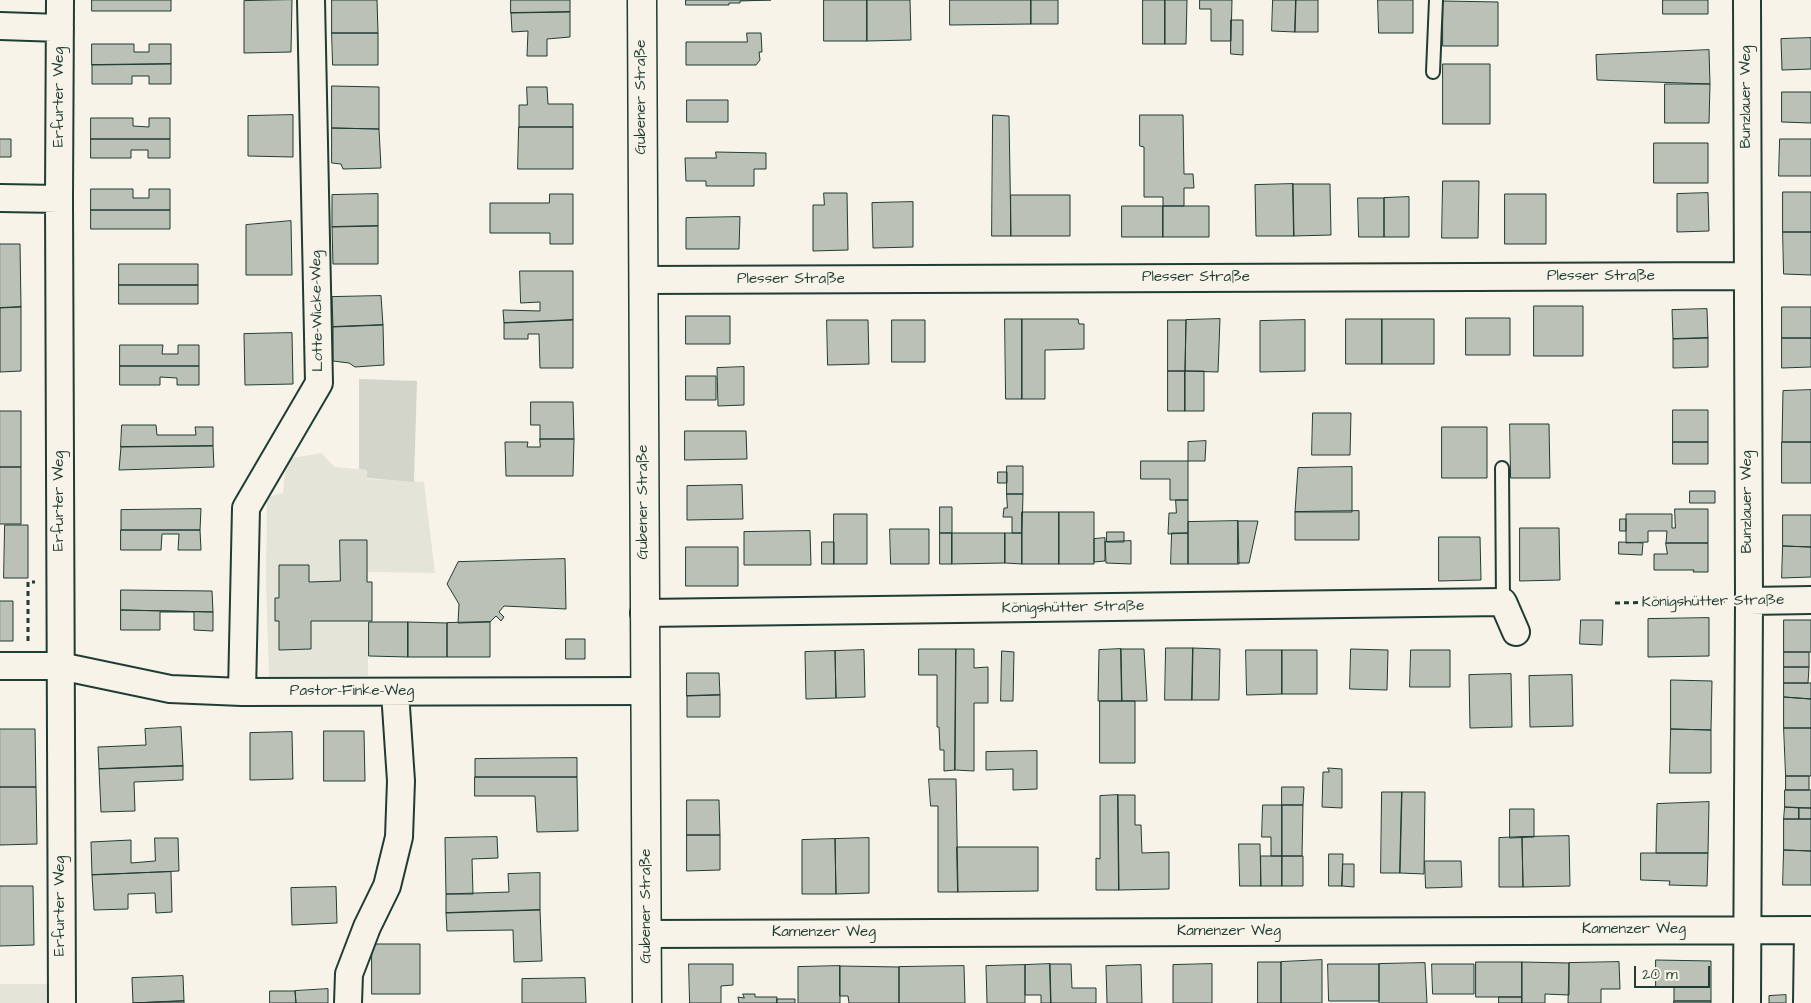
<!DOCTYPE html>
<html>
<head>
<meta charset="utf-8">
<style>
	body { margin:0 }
	#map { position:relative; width:1811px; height:1003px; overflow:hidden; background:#f7f3e8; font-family:"Architects Daughter",sans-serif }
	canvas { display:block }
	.scale { position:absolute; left:1634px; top:966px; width:76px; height:22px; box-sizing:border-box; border:2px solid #1f3d34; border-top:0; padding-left:6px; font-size:15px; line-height:18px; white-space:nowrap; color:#1f3d34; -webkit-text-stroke:4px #f7f3e8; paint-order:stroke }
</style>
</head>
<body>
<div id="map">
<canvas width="1811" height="1003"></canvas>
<div class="scale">20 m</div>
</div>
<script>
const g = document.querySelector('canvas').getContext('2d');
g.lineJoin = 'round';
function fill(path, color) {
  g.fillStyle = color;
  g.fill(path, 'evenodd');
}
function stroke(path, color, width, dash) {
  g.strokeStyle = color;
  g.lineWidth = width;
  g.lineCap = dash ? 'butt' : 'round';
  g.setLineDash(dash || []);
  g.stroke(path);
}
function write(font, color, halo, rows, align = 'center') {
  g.font = font + ' "Architects Daughter",sans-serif';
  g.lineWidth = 4;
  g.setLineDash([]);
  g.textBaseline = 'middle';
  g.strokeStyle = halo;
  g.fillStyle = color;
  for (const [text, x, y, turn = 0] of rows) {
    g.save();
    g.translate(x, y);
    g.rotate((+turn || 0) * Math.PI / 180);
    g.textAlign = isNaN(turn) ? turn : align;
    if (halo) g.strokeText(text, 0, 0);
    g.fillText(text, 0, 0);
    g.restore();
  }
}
const built = new Path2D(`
	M322,453L334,467L367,470V479L424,482L435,573L368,572V582H372V621H368V676L269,677L266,582L267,497L283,493L286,459Z
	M0,984H51V1003H0Z`);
const green = new Path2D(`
	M359,379L417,381L414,482L367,478V470L359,469Z`);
const building = new Path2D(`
	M92,0H171V11H92Z
	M292,0L291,52L244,53V1Z
	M332,0H377L378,33H332Z
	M511,0H570V12L511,13Z
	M686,0H771L740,1V3H729V5H686Z
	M824,0H867V41H824Z
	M867,0H910L911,40L867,41Z
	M950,0H1031V24L950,25Z
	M1031,0H1058V24H1031Z
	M1143,0H1165V44H1143Z
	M1165,0H1187L1186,44H1165Z
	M1200,0H1232L1231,41H1211V9H1200Z
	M1273,0H1296L1295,32L1272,31Z
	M1296,0H1318V32H1295Z
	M1378,0H1413V33H1379Z
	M1663,0H1708V14H1663Z
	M1443,1L1498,2V46H1443Z
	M570,12V37L547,39V56H527L528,31L512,32L511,13Z
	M1231,20H1243V55L1231,54Z
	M332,33H378V65H333Z
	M747,33H761L762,52H759L760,60L756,65H686V42H747Z
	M1811,38V69L1782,70L1781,39Z
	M92,44H134V52H149V44H171V64L92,65Z
	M1709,50L1710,84L1597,80L1596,55Z
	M171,64V84H149V76H132V84H92V65Z
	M1443,64H1490V124H1443Z
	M1665,84H1710L1709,123H1665Z
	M332,86L379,87V129L332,128Z
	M527,87H547L548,104H573V127H519V105H527Z
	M1782,92H1811V123L1782,122Z
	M687,100H728V122H687Z
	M293,115V157L248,156V116Z
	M993,115L1009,116L1011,236H992Z
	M1140,115H1183L1184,174H1193L1194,188H1184V206H1163V197H1144V147L1140,146Z
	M91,118H133V126L149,127V118H170V139H91Z
	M519,127H573V169H518Z
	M332,128L379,129L381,168L343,169L341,164L332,163Z
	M0,139H11V157H0Z
	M91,139H170V158H148V150H131V158H91Z
	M1780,139H1811V176H1779Z
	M1654,143H1708V183H1654Z
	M716,152L766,153V169H754V186H706V181H686L685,158H716Z
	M1443,181H1479L1478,238H1442Z
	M1293,184H1330L1331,235L1294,236Z
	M1293,184L1294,236H1256L1255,185Z
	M91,189H133V198H149V189H170V210H91Z
	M1783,192H1811V232H1783Z
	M824,193H847L848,250L813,251V205H824Z
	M1708,193L1709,231L1677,232V194Z
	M378,194V226L332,227V195Z
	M550,194H573V244H550V233H490V203H549Z
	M1505,194H1546V244H1505Z
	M1011,195H1070V236H1011Z
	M1409,197V237H1384V198Z
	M1358,198H1384V237H1359Z
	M913,202V247L873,248L872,203Z
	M1122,206H1163V237H1122Z
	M1163,206H1209V237H1163Z
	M91,210H170V229H91Z
	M740,217L739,249H686V218Z
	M291,221L292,275H246V225Z
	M378,226V264H333L332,227Z
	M1783,232H1811V275L1784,274Z
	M0,244H20L21,307L0,308Z
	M119,264H198V285H119Z
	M520,271H573V320L504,323L503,310L540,311V302L521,303Z
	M119,285H198V304H119Z
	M381,296L383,325L333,327L332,297Z
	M1534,306H1583V356H1534Z
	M21,307V371L0,372V308Z
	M1782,307H1811V338H1782Z
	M1707,309L1708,338L1673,339L1672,310Z
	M686,316H730V344H686Z
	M1466,318H1510V355H1466Z
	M1005,319H1022V399H1006Z
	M1022,319H1078L1079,324H1084V349L1045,350V399H1022Z
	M1220,319L1218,372L1185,371L1186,320Z
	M1346,319H1382V364H1346Z
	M1382,319H1434V364H1382Z
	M573,320V368H540L539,334H528V339H504V323Z
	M827,320H868L869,364L828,365Z
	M892,320H925V362H892Z
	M1168,320H1186L1185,371H1168Z
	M1305,320V371L1260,372V321Z
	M383,325L384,365L355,367L349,363L333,361V327Z
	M292,333L293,384L245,385L244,334Z
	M1708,338V367L1673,368V339Z
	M1782,338H1811V367L1782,368Z
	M120,345H163L162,354H178V345H199V366H120Z
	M120,366H199V385H177V378L160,377V385H120Z
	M744,367V405L718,406L717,368Z
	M1168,371H1185V411H1168Z
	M1185,371H1204V411H1185Z
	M686,376H716V400H686Z
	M1811,390V442H1782L1783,391Z
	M531,402H573L574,439H540V425H531Z
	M1673,410H1708V442H1673Z
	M0,411H21V467H0Z
	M1313,413H1351L1350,455H1312Z
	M1510,424H1549L1550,478H1511Z
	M122,425H156L157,435H196L195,427H213V446L121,447Z
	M1442,427H1487V478H1442Z
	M685,431H746L747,459L685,460Z
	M540,439H574L573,476H506L505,442H528L527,447H540Z
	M1206,441L1205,461H1188V442Z
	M1673,442H1708V464H1673Z
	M1782,442H1811V483H1782Z
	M213,446L214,467L119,470L121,447Z
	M1141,461H1188V500H1170V479H1141Z
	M1007,466H1023V494H1007Z
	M0,467H21V524H0Z
	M1352,467V512H1295L1298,468Z
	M998,472H1007V483H998Z
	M742,485L743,519L687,520V486Z
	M1690,491H1715V503H1690Z
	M1007,494H1023L1022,533H1012V517H1003L1004,508H1007Z
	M1176,500H1188V533L1168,534L1169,513H1176Z
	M940,507H952V533H940Z
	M201,509L200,530H121V510Z
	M1675,509H1708V543H1666L1667,531H1648V542L1626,543V514H1672V528H1675Z
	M1359,511V540H1295V512Z
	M1022,512H1059V564H1022Z
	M1059,512H1094V564H1059Z
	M834,514H867V564H834Z
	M1783,515H1811V547L1783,546Z
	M1620,519H1626V531H1620Z
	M1238,521L1239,564H1188V522Z
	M1238,521H1258L1249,563H1238Z
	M5,525H28V578H4Z
	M1520,528H1559L1560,580L1520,581Z
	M890,529H929V564H891Z
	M121,530H200L201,550H178L179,534H162L161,550H121Z
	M810,531L811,565H744V532Z
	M1107,532H1124V542H1107Z
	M940,533H952V564H940Z
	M952,533H1005V563L952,564Z
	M1005,533H1022V564L1005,563Z
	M1172,533H1188V564H1171Z
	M1439,537H1480L1481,580L1439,581Z
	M1105,538V561L1094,562V539Z
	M340,540H367V582H372V621H311V649L279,650V621H275V598H279V565H309V582L340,581Z
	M1131,541V564L1106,563L1105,542Z
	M822,542H834V564H822Z
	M1619,542L1643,543L1642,555L1619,554Z
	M1666,543H1708V572H1693L1694,570H1654V554H1667Z
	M1783,546L1811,547V577L1782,578Z
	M686,547H738V586H686Z
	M565,559L566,609L504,606L499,612L504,617L501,621L496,616L490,622L458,623L459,604L447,584L458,562Z
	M121,590L212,591L213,612L121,610Z
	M0,601H13V641H0Z
	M121,610L213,612V631L194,630V612H160V630H121Z
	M1709,618V656L1648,657V619Z
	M1581,620H1603L1602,645L1580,644Z
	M1784,620H1811V652H1784Z
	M369,622H408V657L369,656Z
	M408,622L447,623V657H408Z
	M490,622V657H447V623Z
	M566,639H585V659H566Z
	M1166,648H1193L1192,700H1165Z
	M1193,648L1220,649L1219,700H1192Z
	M919,649H956L955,770L944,771V750H940L939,727H937V675H919Z
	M956,649H974V668L988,667V703H974V771L955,770Z
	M1121,649L1122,701H1098L1099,650Z
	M1121,649H1144L1147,701H1122Z
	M1351,649L1388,650L1387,690L1350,689Z
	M864,650L865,697L836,698L835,651Z
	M1246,650H1282V694L1247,695Z
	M1282,650H1317V694H1282Z
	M1411,650H1450V687H1410Z
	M835,651L836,698L806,699L805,652Z
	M1002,651L1014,652L1013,701H1001Z
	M1784,652H1809V667H1784Z
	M1784,667H1809L1808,683H1784Z
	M687,673H719L720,695L687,696Z
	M1511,674L1512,727L1470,728L1469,675Z
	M1572,675L1573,726L1530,727L1529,676Z
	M1671,680L1712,681L1711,730L1671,729Z
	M1784,683H1811V699L1784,697Z
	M720,695V717H687V696Z
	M1784,697L1811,699V728H1784Z
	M1100,701H1135V763H1100Z
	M181,727L183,766L99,769L98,747L146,745L145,729Z
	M1784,728H1811V776H1786Z
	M0,729H35L36,787H0Z
	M1671,729L1711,730V773H1670Z
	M324,731H364L365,781H324Z
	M292,732L293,779L250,780V733Z
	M1037,751V789L1013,790V769L986,770V752Z
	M577,758V777H475V759Z
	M183,766V780L134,782L135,811L101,812L99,769Z
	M1328,768L1342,769V808L1322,807L1323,772H1329Z
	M1786,776H1809V790H1786Z
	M475,777H577L578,831L537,832L535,796H475Z
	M929,779H956L958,892H938V806H931Z
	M0,787H36L37,844L0,845Z
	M1282,787H1304L1303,805H1282Z
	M1785,790H1811V808L1785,807Z
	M1382,792H1402L1400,873H1381Z
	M1402,792H1425L1424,874L1400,873Z
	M1118,795L1119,890H1096V858L1100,859V796Z
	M1118,795H1135V825H1141L1142,853L1169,852V889L1119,890Z
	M687,800H719L720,835H687Z
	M1709,802L1708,853H1656L1657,804Z
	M1263,805H1282V856H1271V837H1262Z
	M1282,805H1303L1302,856H1282Z
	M1785,807L1799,808V819H1784Z
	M1799,808H1811V819H1799Z
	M1510,809H1534V837L1510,838Z
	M1784,819H1811V851L1784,850Z
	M687,835H720V870L687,871Z
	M1569,836L1570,886L1523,887L1522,837Z
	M497,837L498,858L472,859L473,894H446L445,838Z
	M1522,837L1523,887H1499V838Z
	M155,838H178L179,871L92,875L91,842L131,840V863L155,861Z
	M869,838V893L836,894L835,839Z
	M835,839L836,894H802V840Z
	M1239,844H1260L1261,886H1240Z
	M957,847H1038V891L958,892Z
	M1784,850L1811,851V885H1783Z
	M1641,853H1708L1707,886L1669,885L1670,881L1641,880Z
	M1329,854H1343L1342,886H1329Z
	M1261,856H1282V886H1261Z
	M1282,856H1303V886H1282Z
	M1425,861H1461L1462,887L1426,888Z
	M1343,864H1354V887L1342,886Z
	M171,872L172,912L156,913L155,893L128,894V909L94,910L92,875Z
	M540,873V910L446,913V894L509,892L508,874Z
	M0,886H33L34,945L0,946Z
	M336,887L337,923L292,925L291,888Z
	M540,910L542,961L514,962L513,930L447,931L446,913Z
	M372,944H420V994H372Z
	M1322,960V1003H1281V962Z
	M1656,960L1711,961V1001H1674V987H1656Z
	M1258,962H1281V1003H1258Z
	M1476,962H1522V997H1476Z
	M1522,962L1569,963V995L1545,994V1003H1522Z
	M1619,962L1620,989H1601V1003H1568L1569,963Z
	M1425,963L1427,1003H1379V964Z
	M689,964H733V985L721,986V1003H690Z
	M1050,964H1071L1072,988H1096V1003H1051Z
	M1050,964L1051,1003H1041V995H1025V965Z
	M1212,964V1003H1173V965Z
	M1328,964H1379V1001H1329Z
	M1432,964H1474V994H1433Z
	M1025,965V1003H987L986,966Z
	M1141,965L1142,1003H1107L1106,966Z
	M840,966V1003H798V967Z
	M840,966L899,967V1003H849L848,996H840Z
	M964,966L965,1003H899V967Z
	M183,976L184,1001L133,1003L132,978Z
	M585,978L586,1003H522V979Z
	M328,989V1003H296L295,991Z
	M270,991H295L296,1003H270Z
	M743,994H755V997H777V1003H739L738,997L744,998Z
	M1786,995V1003H1769V996Z
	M1499,997H1522V1003H1499Z
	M777,999H795V1003H777Z
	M184,1001V1003H133Z
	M1674,1001H1711V1003H1674Z`);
const path = new Path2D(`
	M1615,603L1725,601
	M28,641V582H35`);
const service = new Path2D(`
	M1433,72L1436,0
	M1502,468L1503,602`);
const minor = new Path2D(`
	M60,0L59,199L62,1003
	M0,26L60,28
	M0,198L59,199
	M644,280L1747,276
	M1749,601L1811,600
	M644,613L1503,602L1516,632
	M0,666H60L170,689L242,692L645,691
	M242,692L246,508L319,383L311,0
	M647,934L1811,930
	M348,1003L349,974L367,927L387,886L399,837L401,781L395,692
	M1747,1003L1749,601L1747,0
	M1807,1003L1808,930`);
const tertiary = new Path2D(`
	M642,0L647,1003`);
const streetNames = [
	["Erfurter Weg",60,97,-90],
	["Gubener Straße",642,97,-90],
	["Bunzlauer Weg",1747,97,-90],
	["Plesser Straße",1601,277],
	["Plesser Straße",1196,278],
	["Plesser Straße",791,280],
	["Lotte-Wicke-Weg",318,311,-91],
	["Erfurter Weg",60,501,-90],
	["Gubener Straße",644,502,-90],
	["Bunzlauer Weg",1748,502,-90],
	["Königshütter Straße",1713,602,-1],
	["Königshütter Straße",1073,608,-1],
	["Pastor-Finke-Weg",352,692],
	["Erfurter Weg",61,906,-90],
	["Gubener Straße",647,906,-90],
	["Kamenzer Weg",1634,930],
	["Kamenzer Weg",1229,932],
	["Kamenzer Weg",824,933]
];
fill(built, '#e5e4d9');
fill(green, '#d3d5ca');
fill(building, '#bbc1b6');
stroke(building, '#1f3d34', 1);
stroke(service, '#1f3d34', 16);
stroke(minor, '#1f3d34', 30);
stroke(tertiary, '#1f3d34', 31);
stroke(path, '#1f3d34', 3, [5, 4]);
stroke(service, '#f7f3e8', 12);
stroke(minor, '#f7f3e8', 26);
stroke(tertiary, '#f7f3e8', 28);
write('15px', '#1f3d34', '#f7f3e8', streetNames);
</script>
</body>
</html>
